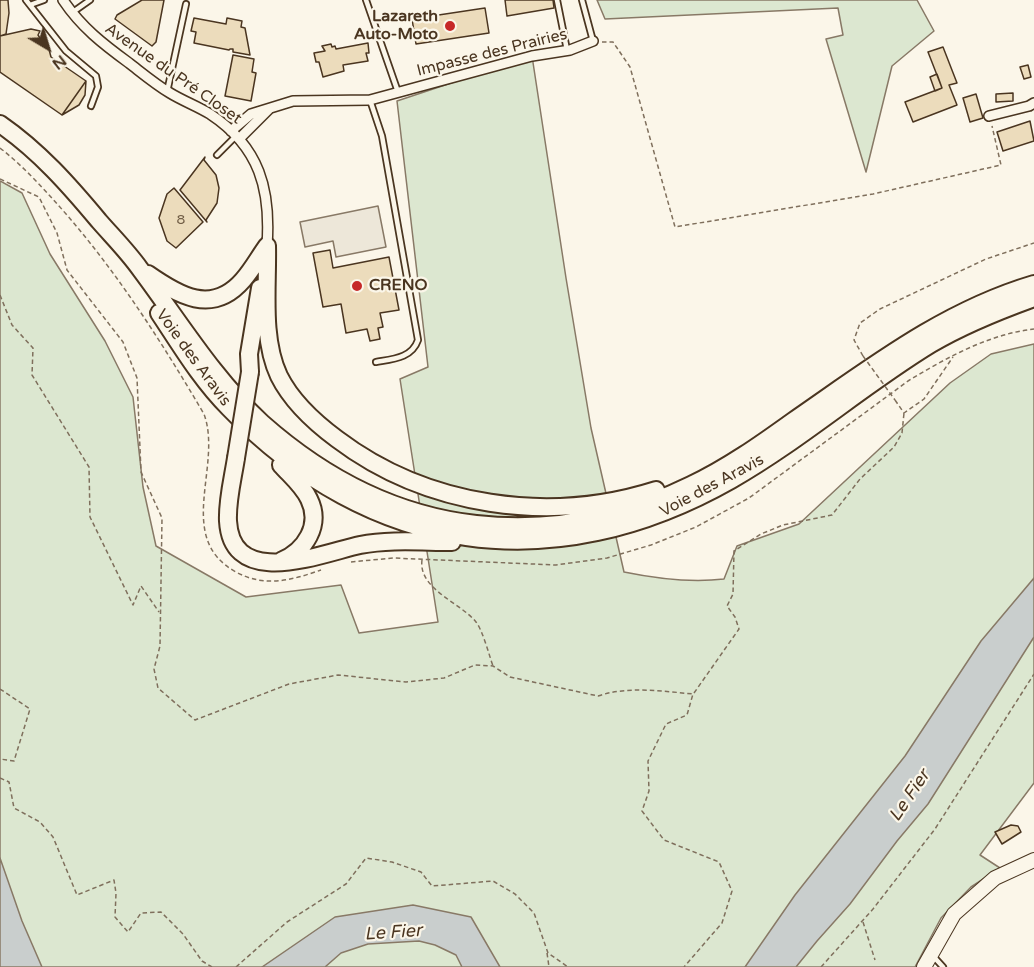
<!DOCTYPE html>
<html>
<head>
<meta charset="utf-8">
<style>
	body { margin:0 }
	#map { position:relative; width:1034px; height:967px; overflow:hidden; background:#fbf6e9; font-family:"Varela Round",sans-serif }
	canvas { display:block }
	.north { position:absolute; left:18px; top:18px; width:60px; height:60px; -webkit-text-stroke:4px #fbf6e9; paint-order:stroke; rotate:142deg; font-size:16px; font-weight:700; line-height:24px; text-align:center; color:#4a3520 }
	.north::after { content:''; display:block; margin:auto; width:21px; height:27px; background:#4a3520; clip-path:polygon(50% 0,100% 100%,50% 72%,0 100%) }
</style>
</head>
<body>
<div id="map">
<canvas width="1034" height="967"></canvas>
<div class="north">N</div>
</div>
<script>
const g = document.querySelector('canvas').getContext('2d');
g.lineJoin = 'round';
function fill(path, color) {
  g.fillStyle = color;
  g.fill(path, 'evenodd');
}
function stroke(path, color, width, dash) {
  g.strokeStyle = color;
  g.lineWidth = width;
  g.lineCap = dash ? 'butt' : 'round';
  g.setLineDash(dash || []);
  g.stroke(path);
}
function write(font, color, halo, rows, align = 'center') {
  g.font = font + ' "Varela Round",sans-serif';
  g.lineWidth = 4.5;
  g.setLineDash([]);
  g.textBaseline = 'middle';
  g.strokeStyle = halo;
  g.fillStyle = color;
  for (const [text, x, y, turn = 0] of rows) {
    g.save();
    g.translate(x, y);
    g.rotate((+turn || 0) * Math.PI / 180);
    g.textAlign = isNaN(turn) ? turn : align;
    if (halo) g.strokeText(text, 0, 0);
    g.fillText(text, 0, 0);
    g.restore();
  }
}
const green = new Path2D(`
	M597,0H917L934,31L892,66L866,172L826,39L843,35L838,8L605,19Z
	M532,56L566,278L591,428L624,572C658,579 690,583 724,579L737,546L799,524L950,383L991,354L1034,344V783L980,855L1000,868L971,887L941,918L915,967H0V181L22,193L50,254L105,341L133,397L143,487L156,546L246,597L341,585L359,633L438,622L400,379L428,367L397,101Z`);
const parking = new Path2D(`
	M378,206L386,247L336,257L333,241L305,247L300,222Z`);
const water = new Path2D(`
	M1034,578V637L928,804L897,841L850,904L817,941L796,967H745L795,895L905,756L981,641Z
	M0,858L22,921L42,967H0Z
	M413,905L471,917L500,967H462L456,955L435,945L419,941L368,944L341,953L325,967H262L335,917Z`);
const building = new Path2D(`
	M0,0H8L9,13L6,34L0,36Z
	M142,0H164L156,42L152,46L115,19L117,15Z
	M505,0H553L554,8L507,16Z
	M485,8L489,33L416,44L412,19Z
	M194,18L226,24L227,18L242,21L241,27L245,28L250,55L233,52V49H230L229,50L194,43L196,32L191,31Z
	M31,29L40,31L38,35L43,43L47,42L51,57L86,81L62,115L0,72V36Z
	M368,43L369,53H366L368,61L343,65L344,71L323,77L319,62H316L314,53L325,51L322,46L331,44L332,47L335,46L336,49Z
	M943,47L957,83L949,85L957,105L913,122L905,102L942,88L928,52Z
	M233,55L254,59L252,72L256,73L251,101L225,96Z
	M1028,65L1031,77L1024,79L1020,67Z
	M937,74L942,88L935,91L930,77Z
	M86,81L85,95L79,105L62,115Z
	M1013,93V101L996,102V94Z
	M976,94L983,118L970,122L963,98Z
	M1030,121L1034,141L1003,151L997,132Z
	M205,157L204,160L216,175L219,188L217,203L206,220L207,222L180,190Z
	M174,188L203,222L176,248L167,241L159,218L167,194Z
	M330,250L333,268L389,257L399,310L380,313L383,327L378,328L380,339L370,341L367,329L346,333L341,304L323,307L313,253Z
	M1011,825L1018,826L1021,832L1002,844L995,832Z`);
const path = new Path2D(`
	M602,42H613L630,67L675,227L873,194L1001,165L992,126
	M0,148C22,165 41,186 59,206C116,270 161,341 204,414C223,466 174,538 236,572C265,588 292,580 321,570
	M0,179L39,197L57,233L67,270L123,342L137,378L141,472L162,518L160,646L154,669L158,688L195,720L289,684L338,675L406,682L444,678L475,665L493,666L510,677L598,696C627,686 662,691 693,694L687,715L666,724L648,761L649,791L642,811L664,840L719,862L732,891L722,923L684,967
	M0,295L12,325L33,348L32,375L89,467L90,517L133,605L141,586L159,612
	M863,356L854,340L860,323L880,309L986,259L1034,243
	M895,400L904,413L924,399L953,357
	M422,560C418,589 461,603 476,622C483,631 489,655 493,666
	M351,562L393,558L556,565L607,558L651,545L696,527L749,498L908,381C946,358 989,334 1034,329
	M0,689L30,709L14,761L0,759
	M694,693L739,629L735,617L727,606L733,594L734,551L761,534L783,525L832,515L860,479L894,447L902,433L904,413
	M0,778L9,782L14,808L40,822L53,837L77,895L114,880L116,893L115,917L128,932L141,913L161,912L183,934L202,961L212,967
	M863,922L875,960
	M547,953L549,967
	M236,967L287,922L346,884L366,858L392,862L421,872L432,886L493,881L515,894L534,913L548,953L568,967
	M821,967L873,909L935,829L1034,674`);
const lane = new Path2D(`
	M26,0L66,51L96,76L98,87L91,106
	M366,0L398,92
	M557,0L567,50
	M582,0L593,41
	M30,5L44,0
	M73,12L90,0
	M167,92L186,4
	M370,100L382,136L418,340C412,358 393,359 376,362
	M217,155L236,136
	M933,956L943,967`);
const street = new Path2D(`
	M63,0C81,27 103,44 129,63C142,73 155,84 170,93C183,101 197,106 210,114C260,147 271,190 267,246
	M989,116L1029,106L1034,103
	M231,131L251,114L293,101L370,100L532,56L570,50L593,41
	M239,139L269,109`);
const secondary = new Path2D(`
	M924,967L954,914L995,878L1034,860`);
const highway = new Path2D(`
	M0,124C39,151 69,185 99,221C113,237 128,252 140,269C179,321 214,379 262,423C323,477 395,515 476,524C551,532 624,518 691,485C727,468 761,444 793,421C870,368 943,311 1034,284
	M267,246C268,287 261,338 279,376C292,402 314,422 337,439C427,507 549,524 656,490
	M148,274C178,295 212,316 243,280C252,270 259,257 267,246
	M159,313C181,346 201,380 229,408C371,555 553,581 731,480C801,440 862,386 931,344C963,325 998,311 1034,298
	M250,372L249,354L260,288
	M236,458C233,478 227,500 228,521C232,591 323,553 360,545C390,539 422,542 452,542
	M281,561C305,551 322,525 309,499C303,486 291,476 281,465`);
const pathBridge = new Path2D(`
	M863,356L895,400`);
const highwayBridge = new Path2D(`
	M236,458L250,372`);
const markers = [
	[450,26,6,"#c62828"],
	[357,286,6,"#c62828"]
];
const numberNames = [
	["8",181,220]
];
const poiNames = [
	["Lazareth",438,17],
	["Auto-Moto",438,35],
	["CRENO",369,286,"left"]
];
const streetNames = [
	["Impasse des Prairies",492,53,-14],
	["Avenue du Pré Closet",173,74,35],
	["Voie des Aravis",193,358,54],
	["Voie des Aravis",712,486,-28]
];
const waterNames = [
	["Le Fier",910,796,-56],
	["Le Fier",393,933,-4]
];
fill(green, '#dce7d0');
stroke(green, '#887966', 1.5);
fill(parking, '#ede7d9');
stroke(parking, '#887966', 1.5);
fill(water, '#c9cecd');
stroke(water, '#887966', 1.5);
fill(building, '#ecdcbc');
stroke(building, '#4a3520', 1.5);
stroke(lane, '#4a3520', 8);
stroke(street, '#4a3520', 12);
stroke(secondary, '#4a3520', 16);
stroke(highway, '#4a3520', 20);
stroke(path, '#7f6f5c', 1.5, [4.5, 3]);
stroke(lane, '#fbf6e9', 4.5);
stroke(street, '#fbf6e9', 9);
stroke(secondary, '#fbf6e9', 14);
stroke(highway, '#fbf6e9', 16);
stroke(highwayBridge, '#4a3520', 20, []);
stroke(pathBridge, '#7f6f5c', 1.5, [4.5, 3]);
stroke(highwayBridge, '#fbf6e9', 16);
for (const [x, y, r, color] of markers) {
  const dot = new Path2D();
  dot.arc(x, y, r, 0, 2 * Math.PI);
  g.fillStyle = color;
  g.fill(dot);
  stroke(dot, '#fbf6e9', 2);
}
write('14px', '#725f47', null, numberNames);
write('bold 16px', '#4a3520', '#fbf6e9', poiNames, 'right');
write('16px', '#4a3520', '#fbf6e9', streetNames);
write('italic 18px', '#4a3520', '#fbf6e9', waterNames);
</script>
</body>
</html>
